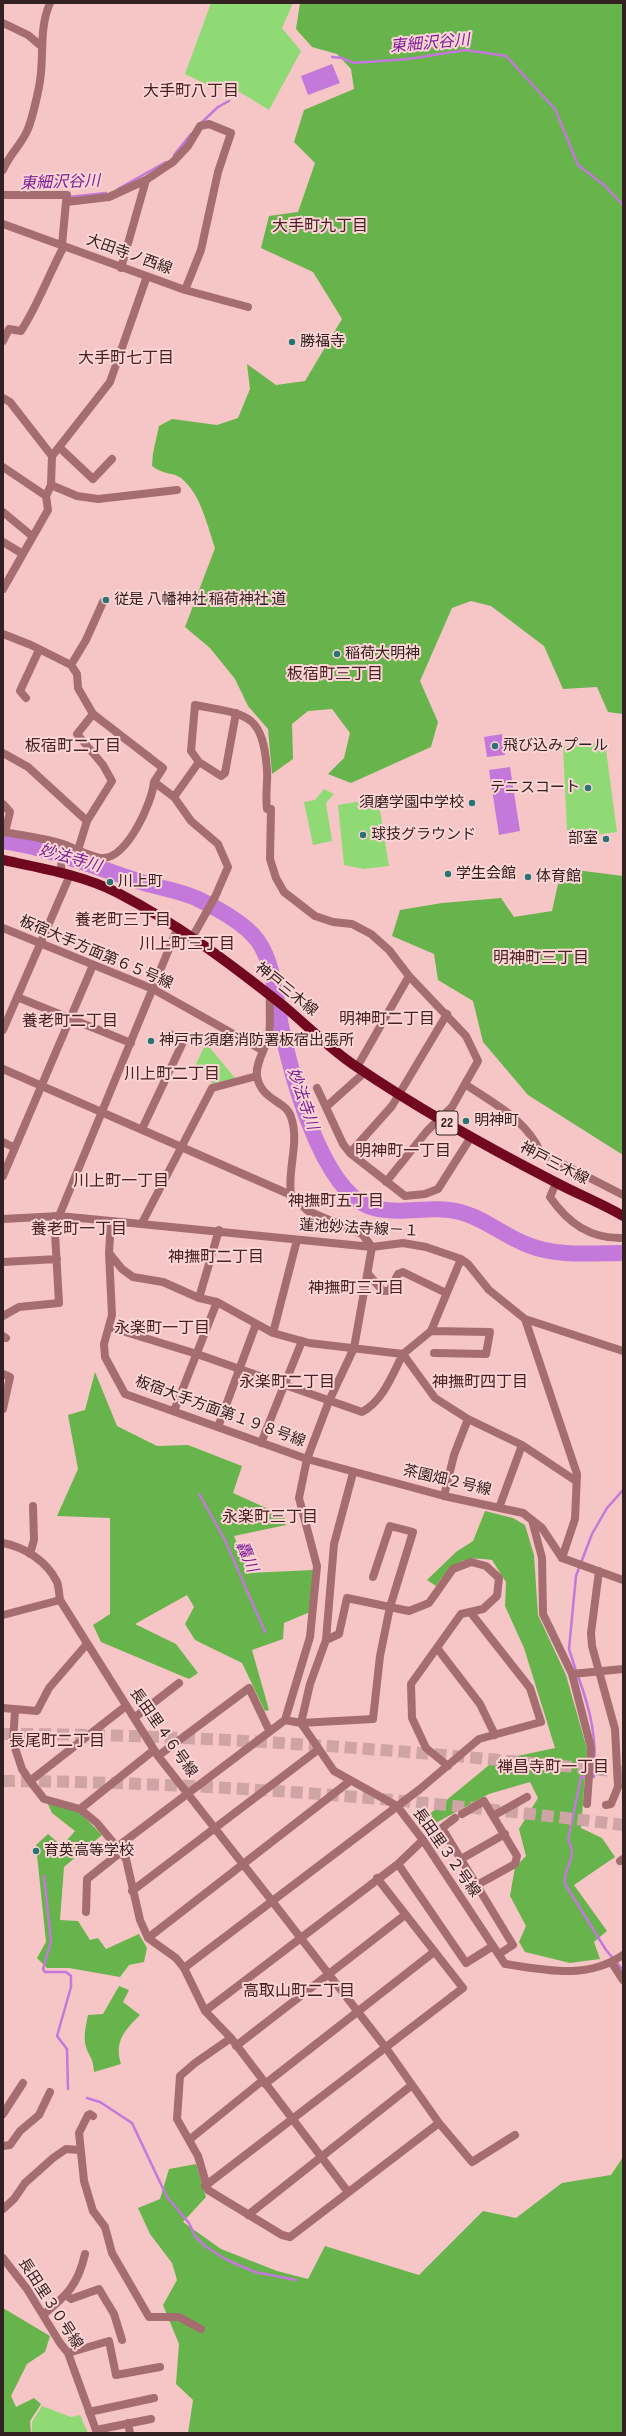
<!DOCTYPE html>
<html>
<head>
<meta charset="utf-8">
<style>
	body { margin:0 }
	#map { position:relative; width:626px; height:2436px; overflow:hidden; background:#f6c5c6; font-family:"Sofia Sans Condensed",sans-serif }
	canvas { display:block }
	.frame { position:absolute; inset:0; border:4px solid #322121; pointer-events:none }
</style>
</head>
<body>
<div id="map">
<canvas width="626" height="2436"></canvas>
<div class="frame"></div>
</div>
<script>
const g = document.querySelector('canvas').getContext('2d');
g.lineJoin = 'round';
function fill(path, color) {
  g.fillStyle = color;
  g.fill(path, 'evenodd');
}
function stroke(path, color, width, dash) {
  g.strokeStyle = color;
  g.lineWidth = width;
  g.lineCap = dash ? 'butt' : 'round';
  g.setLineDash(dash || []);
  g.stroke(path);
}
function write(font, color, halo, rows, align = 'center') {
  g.font = font + ' "Sofia Sans Condensed","Noto Sans JP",sans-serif';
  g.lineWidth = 4;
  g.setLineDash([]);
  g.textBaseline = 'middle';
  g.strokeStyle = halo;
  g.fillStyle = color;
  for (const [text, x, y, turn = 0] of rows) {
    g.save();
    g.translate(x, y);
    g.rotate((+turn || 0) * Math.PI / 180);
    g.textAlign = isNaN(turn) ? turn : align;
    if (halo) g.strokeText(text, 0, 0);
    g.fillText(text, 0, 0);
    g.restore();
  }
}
const green = new Path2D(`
	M211,3H293L282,28L301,51L269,110L228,85L216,89L185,74Z
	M605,742L617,832L573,838L567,830L563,747Z
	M324,789L334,794L326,803L332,841L313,845L304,802L315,800Z
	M378,798L389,866L364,869L344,865L338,805Z
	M206,1043L235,1078L212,1084L209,1073L195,1066Z
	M42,2406L71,2417L80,2415L88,2433H32V2422Z`);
const forest = new Path2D(`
	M300,3H623V714L608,712L597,687L563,689L544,646L491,606L471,601L452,608L420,681L438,722L431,747L351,783L328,774L344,758L350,733L332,709L308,711L292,724L293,759L272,774L268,729L248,706L235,679L210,648L185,627L215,548C207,525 201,494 181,478C173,472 163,475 152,466L153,453L159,426L172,419L217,425L238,418L250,389L247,364L276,385L305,381L342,319L313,272L261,248L269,216L298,212L315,163L294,142L304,110L354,89L351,69L337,54L312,47L296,29Z
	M576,870L623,876V1155L528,1095L483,1042L473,1001L438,980L434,954L392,936L400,910L442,903L501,898L514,917L552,911L558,884Z
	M95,1372L117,1426L157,1446L188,1445L242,1466L233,1493L284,1516L286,1525L234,1536L249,1573L313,1570L310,1612L284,1623L283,1639L252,1650L269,1710L265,1711L242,1663L195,1640L185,1624L194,1607L187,1595L135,1624L176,1644L198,1673L189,1679L101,1642L93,1625L110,1614V1518L57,1516L78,1469L68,1415L85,1410Z
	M485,1511L513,1518L525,1525L534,1555L538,1615L566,1675L587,1749L581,1828L602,1838L615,1857L574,1885L607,1931L594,1942L600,1959L570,1963L525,1952L519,1942L526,1926L510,1896L515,1867L526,1856L519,1829L538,1798L530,1782L489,1794L432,1825L426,1817L494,1761L555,1748L524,1648L505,1606L506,1582L492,1560C461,1556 454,1562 436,1586L427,1580L456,1552L473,1541Z
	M47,1802L79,1812L102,1835L64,1867L60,1920L78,1921L90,1940L98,1938L106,1949L139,1934L147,1948L144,1962L129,1965L120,1977L69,1968H47L37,1958L46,1942L36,1845L48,1834L62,1846L75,1831L52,1813Z
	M119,1986L129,1990L123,2002L140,2015C125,2030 114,2041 121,2064L94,2072C93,2057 90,2059 86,2047C83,2037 86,2025 88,2015L103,2014Z
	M623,2157V2433H188L193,2400L176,2384L179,2344L163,2305L177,2280L172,2263L150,2234L138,2208L160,2199L169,2169L196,2164L206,2197L183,2222L221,2249L277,2271L308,2279L325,2246L419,2275L483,2211L516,2218L562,2183L611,2175Z
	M3,2308L50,2336L45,2352L27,2364L11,2396L16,2407L34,2398L41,2404L30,2421L31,2433H3Z`);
const water = new Path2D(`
	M332,64L340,83L308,95L301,76Z
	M502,734L505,755L487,757L484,737Z
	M510,767L520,831L499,835L489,770Z`);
const stream = new Path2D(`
	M332,57L342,58L354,63L408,59L466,50L506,56L555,109L578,165L604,185L623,205
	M201,123L218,107L229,101
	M174,155L191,134
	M118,189L166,162
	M69,197L106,193
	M199,1494L224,1538L265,1632
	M576,1671L569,1649L576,1576L592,1534L607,1508L623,1490
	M578,1676C591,1712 597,1738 594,1777H581L568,1840C579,1859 563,1864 565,1884L606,1950L623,1970
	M44,1876L51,1941L43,1969L45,1972H66L71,1976V1987L57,2036L67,2049L68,2089
	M87,2098L100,2102L132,2123L167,2197L189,2223L195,2236L205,2246L227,2260L255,2272L296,2280`);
const river = new Path2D(`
	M3,841C51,848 97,868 144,883C161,888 180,891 196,898C216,908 244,922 258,941C274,964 276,999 281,1026C291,1073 320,1186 368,1206C397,1217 430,1204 460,1212C484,1218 504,1236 528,1245C558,1257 591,1253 623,1253`);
const motorwayTunnel = new Path2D(`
	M3,1734C211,1734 417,1751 623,1772
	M3,1781C211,1782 417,1799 623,1825`);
const minor = new Path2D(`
	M3,23L28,35L41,46
	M3,170C9,155 21,145 27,131C31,123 37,97 39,87C45,59 38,30 50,3
	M3,195H67L66,202L109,197L146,180L173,162L188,146L200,126L209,124L231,133L218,172L201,250L185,290
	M3,224L185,290L248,307
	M62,245L66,202
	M121,268L146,180
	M3,341L9,329L21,331C38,305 49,274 64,246
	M3,398L10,402L52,456
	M59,447L93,479L112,459
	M3,467L46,496
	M51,485L77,496L98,499L177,490
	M3,512L32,536
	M3,542L23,554
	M3,589L48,510L46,496L51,485L52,456L110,382L147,276
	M3,634L31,645L71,665L77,674L78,688L93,714L163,768L154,782
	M71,665L86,640L103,602
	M26,698L20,691L39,650
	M236,713L225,773L221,776L199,762L191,751L195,705C246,715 262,711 267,769C268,783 265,796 267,809H271L270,859L276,878L284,892L315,916L333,922L352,924L371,934L389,950L409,976L466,1036L478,1061L452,1107L427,1131L386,1182
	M3,753L28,767L87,821
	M154,782L174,797L191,821L218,844L228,867L215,897L193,936
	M174,797L199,762
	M3,804L10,812L5,832
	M3,832C23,835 44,838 63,844C74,848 95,859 104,858C128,856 152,803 154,782
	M78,850L87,821L112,781L103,765L77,734L93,714
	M61,873L62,844
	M3,928L153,989
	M270,996C269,1009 271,1023 269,1035C266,1048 255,1063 257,1076C261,1101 286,1100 291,1117C300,1143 287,1169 291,1195L308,1211L362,1234L372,1247
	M17,997L131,1043
	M3,1030L70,875
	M357,1067L409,976
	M3,1069L291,1195
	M465,1084C494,1104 526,1119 541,1153L623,1195
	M317,1088L343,1144L350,1153L405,1196L425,1194L438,1189L471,1137
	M326,1107L365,1072
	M142,1129L184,1040L170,1034
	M3,1142L15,1148
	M350,1153L392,1106L447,1014
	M3,1176L93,965
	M556,1183L550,1197C568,1223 590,1239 623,1238
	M59,1216L178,927
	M3,1219L59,1216L111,1221L109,1253L122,1269L133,1277L163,1282L199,1298L217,1302L273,1333L309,1343L403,1354L431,1331L461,1259
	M111,1221L372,1247L403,1243L426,1247L461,1259L468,1264L489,1290L525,1319L623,1351
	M142,1223L212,1088L257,1076
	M109,1253L112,1315L104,1344L105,1357L125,1394L307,1459L444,1496L523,1513L542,1528L562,1558
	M3,1262L57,1259
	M368,1274L383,1291H389L398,1274L403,1272L446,1293
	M199,1298L219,1230
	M3,1316L19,1307L59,1303L54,1216
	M525,1319L577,1474L575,1519L562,1558
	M109,1327L197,1354L362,1412C383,1401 392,1375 403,1354L435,1398L468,1419L522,1445L576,1481
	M431,1331L490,1332L486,1354L434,1353
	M273,1333L297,1240
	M3,1336L6,1338
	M3,1374L10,1377L3,1409
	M174,1411L217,1302
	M218,1427L256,1324
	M261,1443L302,1341
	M353,1473L334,1544L326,1640L310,1684L301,1723L334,1771L397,1806L423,1840L505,1964C546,1970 586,1980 623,1955
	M444,1496L454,1455L468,1419
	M499,1508L522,1445
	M532,1520L542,1558L543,1614L572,1674L591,1748L587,1804
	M3,1543C24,1547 47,1561 57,1582C59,1587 59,1595 60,1600L158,1756L272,1901L386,2048L439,2123L472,2162L515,2135
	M30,1554L34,1540L33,1506
	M562,1558L623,1580
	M599,1571L591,1633L592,1646L615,1729L618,1787L611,1804L606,1805
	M3,1615L60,1600
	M326,1640L339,1634L347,1598L409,1611L429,1603L453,1569L471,1562L486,1566L499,1578L497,1596L483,1609L461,1614L411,1684L412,1718L426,1748L448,1766
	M437,1648L480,1704L495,1735
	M572,1674L623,1669
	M3,1708L37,1711L49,1688L86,1645
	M15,1711L13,1742L22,1769L30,1781L44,1799L80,1809L97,1823L117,1847L126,1859L140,1920L148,1938L176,1958L184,1968L205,2011L231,2038L348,2192
	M134,1718L179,1683
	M285,1720L301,1723L373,1719L380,1656L390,1607L413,1532L390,1526L373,1577
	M158,1756L249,1688L269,1730
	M30,1781L126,1706
	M80,1809L154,1750
	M462,1814L484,1801L517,1856L515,1864L477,1885
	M493,1816L527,1797
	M455,1818L442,1828L513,1945L499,1954
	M117,1847L285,1720L310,1637L317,1566L299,1498L307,1459L329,1401L354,1348L372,1247
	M461,1859L505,1834
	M620,1861L623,1859
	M398,1864L466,1963L493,1946
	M132,1891L319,1749
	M86,1912L87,1879L121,1852
	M148,1938L350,1781
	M612,1963L623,1980
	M184,1968L420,1789L479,1739L541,1722L530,1688L471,1613
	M205,2011L398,1864L423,1840
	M231,2038L195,2063L180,2076L177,2119L198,2156L208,2190L282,2235L290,2237L439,2123
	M236,2046L405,1915
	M265,2084L434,1952
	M3,2114L23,2083
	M93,2116L90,2114L88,2115L79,2133L84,2181L93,2211L105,2227L112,2253L149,2317H179L201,2329
	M189,2140L262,2081
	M3,2146L10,2145L20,2131L39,2115L50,2092
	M205,2186L463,1988L377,1878
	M3,2209L14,2199L25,2183L53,2158L66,2149L79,2150
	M248,2215L412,2085
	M3,2258L27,2289L60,2343L68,2353L97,2433
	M66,2295L71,2299L99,2289L114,2314L122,2340
	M43,2315C67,2295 78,2285 85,2254
	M68,2353L109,2341L116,2375L160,2367
	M89,2412L154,2398
	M128,2423L130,2433
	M96,2430L151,2419`);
const tertiary = new Path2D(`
	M153,989L262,1050`);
const primary = new Path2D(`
	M3,860C41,868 83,875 118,893C178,924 232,965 285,1007C309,1027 331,1050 357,1067C420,1110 487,1147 555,1182C577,1194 601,1203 623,1216`);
const markers = [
	[292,342,4,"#297375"],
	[106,600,4,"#297375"],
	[337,654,4,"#297375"],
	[495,746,4,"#297375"],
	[588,788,4,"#297375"],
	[472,803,4,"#297375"],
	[363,835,4,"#297375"],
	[606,839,4,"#297375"],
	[448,874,4,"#297375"],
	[528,877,4,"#297375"],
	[110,882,4,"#297375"],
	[151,1041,4,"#297375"],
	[466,1121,4,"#297375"],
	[36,1851,4,"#297375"]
];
const shields = [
	[447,1123,22]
];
const shieldNames = [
	["22",447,1123]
];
const streetNames = [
	["大田寺ノ西線",129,255,20],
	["板宿大手方面第６５号線",96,953,23],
	["神戸三木線",286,990,39],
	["神戸三木線",554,1164,27],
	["蓮池妙法寺線－１",359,1229,3],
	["板宿大手方面第１９８号線",220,1412,20],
	["茶園畑２号線",447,1481,13],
	["長田里４６号線",163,1733,55],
	["長田里３２号線",446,1853,55],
	["長田里３０号線",50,2304,57]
];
const poiNames = [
	["勝福寺",300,342],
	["従是 八幡神社 稲荷神社 道",114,600],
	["稲荷大明神",345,654],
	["飛び込みプール",503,746],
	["テニスコート",580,788,"right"],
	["須磨学園中学校",464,803,"right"],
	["球技グラウンド",371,835],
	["部室",598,839,"right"],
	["学生会館",456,874],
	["体育館",536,877],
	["川上町",118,882],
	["神戸市須磨消防署板宿出張所",159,1041],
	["明神町",474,1121],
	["育英高等学校",44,1851]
];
const waterNames = [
	["東細沢谷川",430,44,-5],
	["東細沢谷川",60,183,-2],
	["妙法寺川",70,859,16],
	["妙法寺川",302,1099,71],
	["轟川",246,1557,67]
];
const neighbourhoodNames = [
	["大手町八丁目",191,92],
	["大手町九丁目",320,227],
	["大手町七丁目",126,359],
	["板宿町三丁目",335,675],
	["板宿町二丁目",73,747],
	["養老町三丁目",123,921],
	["川上町三丁目",187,945],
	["明神町三丁目",541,959],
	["明神町二丁目",387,1020],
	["養老町二丁目",70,1022],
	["川上町二丁目",172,1075],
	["明神町一丁目",403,1152],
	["川上町一丁目",121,1182],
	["神撫町五丁目",336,1202],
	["養老町一丁目",79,1230],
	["神撫町二丁目",216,1258],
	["神撫町三丁目",356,1289],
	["永楽町一丁目",162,1329],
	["永楽町二丁目",287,1383],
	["神撫町四丁目",480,1383],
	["永楽町三丁目",270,1518],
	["長尾町二丁目",57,1742],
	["禅昌寺町一丁目",553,1768],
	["高取山町二丁目",299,1992]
];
fill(green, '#90da76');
fill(forest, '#68b44c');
fill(water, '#c378da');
stroke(stream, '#c378da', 2.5);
stroke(river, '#c378da', 16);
stroke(motorwayTunnel, '#cfa4a5', 12, [12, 6]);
stroke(minor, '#a56d6f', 8);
stroke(tertiary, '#a56d6f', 8);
stroke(primary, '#71081f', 10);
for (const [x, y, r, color] of markers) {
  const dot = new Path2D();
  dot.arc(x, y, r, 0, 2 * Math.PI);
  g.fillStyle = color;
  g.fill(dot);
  stroke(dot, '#fdd5d5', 1.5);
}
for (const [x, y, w] of shields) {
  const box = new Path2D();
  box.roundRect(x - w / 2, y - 12, w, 24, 3);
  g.fillStyle = '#fdd5d5';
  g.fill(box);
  stroke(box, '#322121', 1);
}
write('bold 14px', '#322121', null, shieldNames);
write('15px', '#322121', '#fdd5d5', streetNames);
write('15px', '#322121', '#fdd5d5', poiNames, 'left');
write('italic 16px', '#7d1f96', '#fdd5d5', waterNames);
write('16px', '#462224', '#fdd5d5', neighbourhoodNames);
</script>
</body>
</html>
